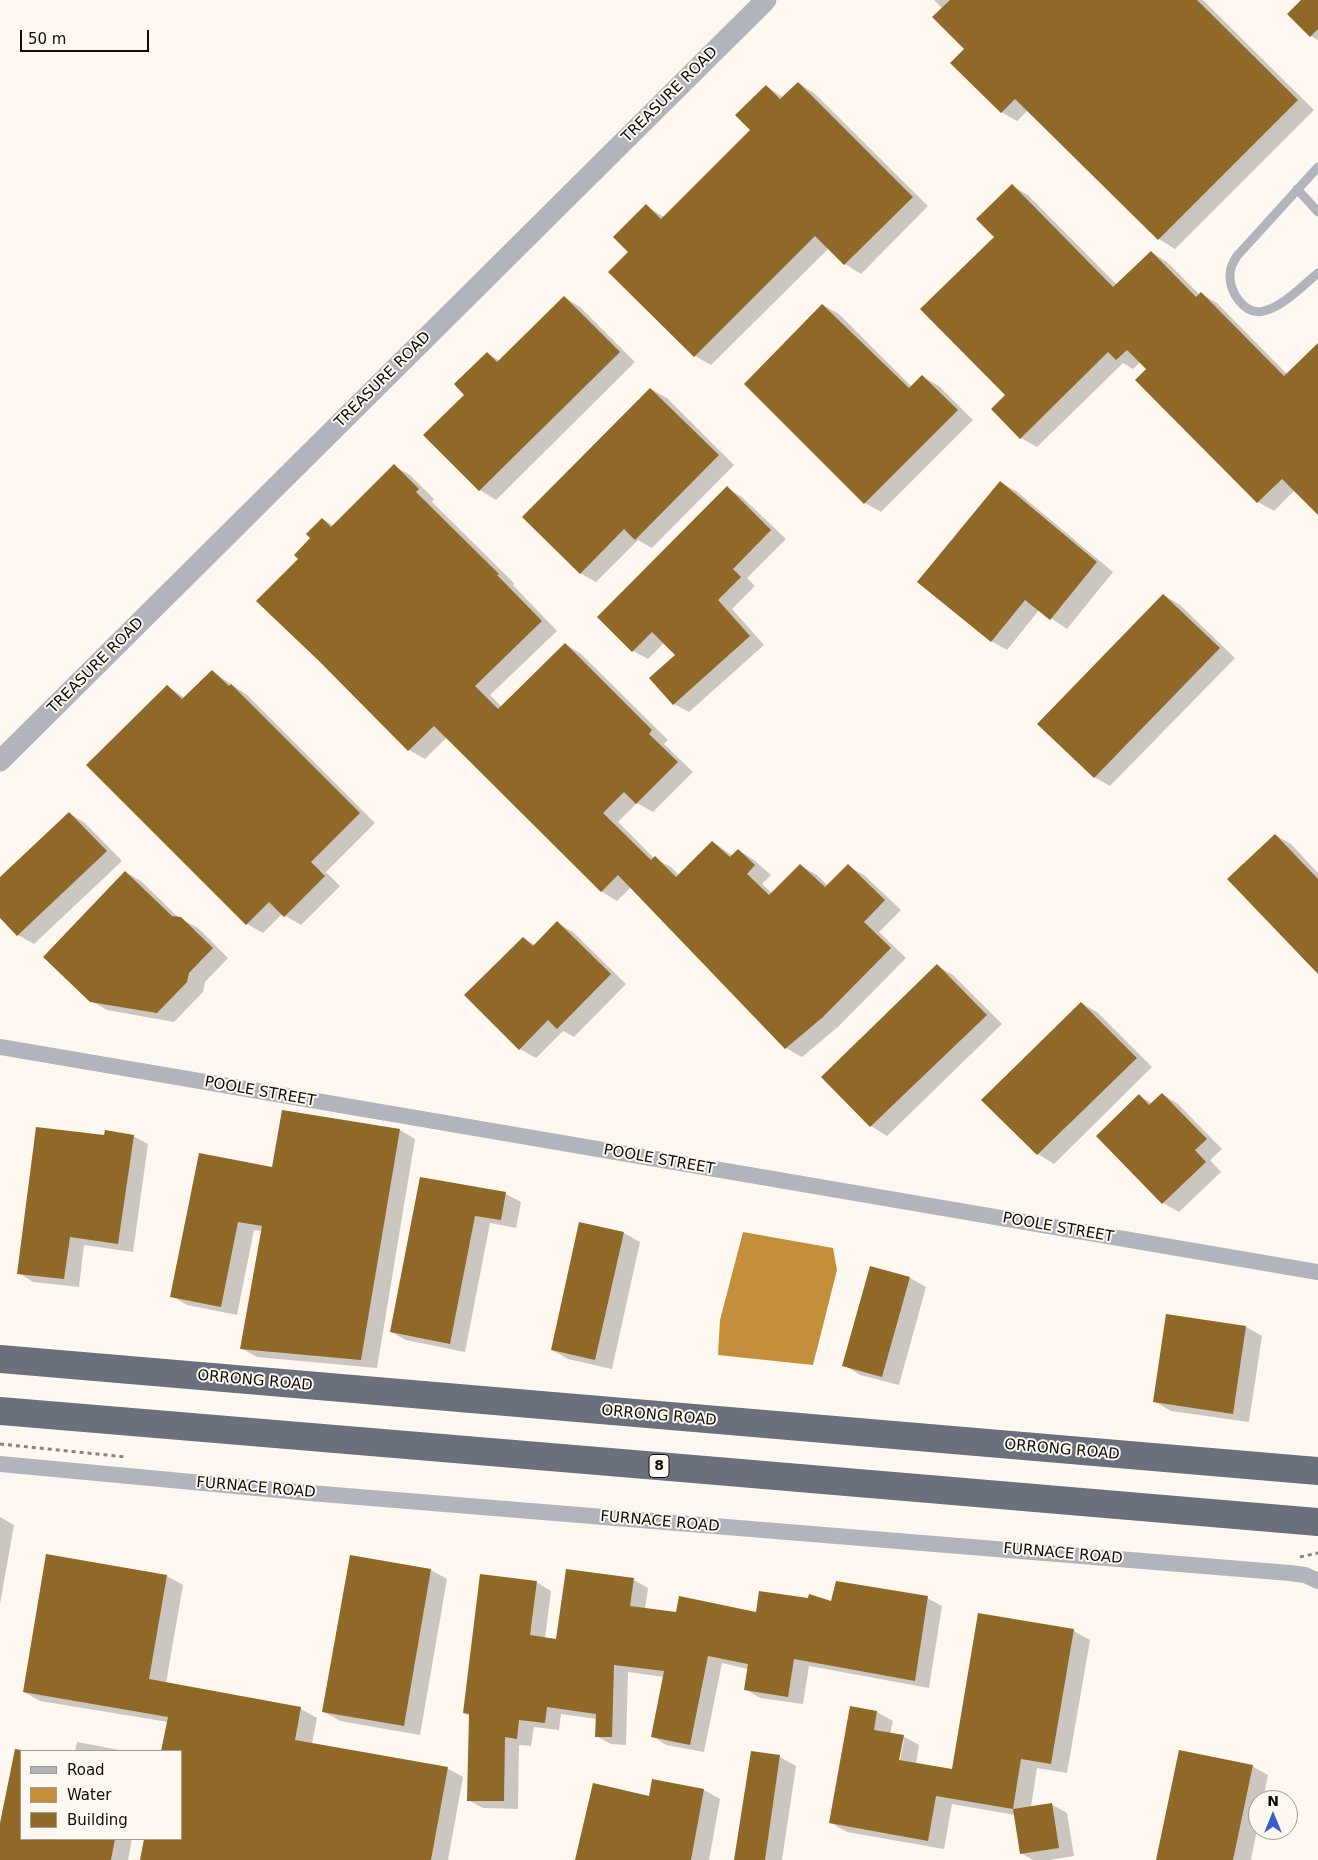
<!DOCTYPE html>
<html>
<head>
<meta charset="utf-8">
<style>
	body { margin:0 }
	#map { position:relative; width:1318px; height:1860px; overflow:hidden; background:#fef8f0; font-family:"DejaVu Sans",sans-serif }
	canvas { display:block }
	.legend { position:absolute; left:20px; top:1750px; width:162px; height:90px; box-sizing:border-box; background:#fef8f0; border:1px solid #9f9a94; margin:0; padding:6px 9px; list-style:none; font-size:15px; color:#100d09 }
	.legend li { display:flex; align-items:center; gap:10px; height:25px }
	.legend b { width:25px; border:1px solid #9f9a94 }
	.north { position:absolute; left:1248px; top:1790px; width:50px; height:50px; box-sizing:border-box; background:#fef8f0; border:1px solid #9f9a94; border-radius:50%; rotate:0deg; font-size:14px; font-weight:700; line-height:20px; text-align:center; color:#100d09 }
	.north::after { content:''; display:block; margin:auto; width:18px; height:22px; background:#355ece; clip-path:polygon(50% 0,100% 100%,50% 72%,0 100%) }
	.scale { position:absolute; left:20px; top:30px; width:129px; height:22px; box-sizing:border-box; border:2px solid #100d09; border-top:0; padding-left:6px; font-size:15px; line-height:18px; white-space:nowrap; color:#100d09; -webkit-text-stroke:4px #fef8f0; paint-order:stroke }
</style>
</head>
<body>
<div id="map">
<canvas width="1318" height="1860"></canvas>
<ul class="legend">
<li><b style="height:6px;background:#b1b4ba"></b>Road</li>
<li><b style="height:14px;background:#c48f3b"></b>Water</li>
<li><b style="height:14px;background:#906827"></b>Building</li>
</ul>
<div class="north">N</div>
<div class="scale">50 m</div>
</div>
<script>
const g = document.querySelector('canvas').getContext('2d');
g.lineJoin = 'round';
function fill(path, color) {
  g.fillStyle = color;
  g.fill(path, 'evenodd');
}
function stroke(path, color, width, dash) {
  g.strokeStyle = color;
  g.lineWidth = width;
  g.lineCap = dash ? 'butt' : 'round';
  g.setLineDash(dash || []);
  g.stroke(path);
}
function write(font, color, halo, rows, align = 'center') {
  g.font = font + ' "DejaVu Sans",sans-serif';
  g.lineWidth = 4;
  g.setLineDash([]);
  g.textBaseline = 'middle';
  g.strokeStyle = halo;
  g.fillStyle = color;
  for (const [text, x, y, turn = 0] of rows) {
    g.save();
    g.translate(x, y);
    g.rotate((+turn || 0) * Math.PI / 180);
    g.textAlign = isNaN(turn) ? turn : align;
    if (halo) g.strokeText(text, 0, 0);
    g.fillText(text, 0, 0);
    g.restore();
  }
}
const water = new Path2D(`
	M743,1232L833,1248L837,1270L813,1365L718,1355L720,1320Z`);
const shadow = new Path2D(`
	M934,0H1203L1314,110L1175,249L1159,239L1028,110L1017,121L1001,112L943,9Z
	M1303,0H1318V40L1311,36Z
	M798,83L814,93L928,206L861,274L845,264L829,248L711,365L695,356L630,252L646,206L664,217L752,130L766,86L784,98Z
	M1012,186L1028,195L1117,285L1151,252L1167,262L1200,295L1201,294L1217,303L1287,374L1318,344V513L1295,490L1274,511L1258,502L1140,362L1133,369L1123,363L1037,447L1021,438L1007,395L995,237Z
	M564,297L580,307L635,362L496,500L480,490L466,395L487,353L500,361Z
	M823,305L839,314L912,387L923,377L939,386L973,420L881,512L865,503Z
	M651,389L667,398L734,465L652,548L638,540L596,582L580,573Z
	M394,466L410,475L434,499L432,502L514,583L513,585L557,631L490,695L502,707L565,644L581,654L668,740L664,744L693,772L653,812L637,803L618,822L654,858L671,867L680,876L713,842L733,856L738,850L754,860L771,875L762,884L773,894L801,866L817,875L828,886L848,866L864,875L901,910L879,932L906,958L839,1026L802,1057L786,1048L631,887L617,901L601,891L447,737L425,759L409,750L300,559L322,519L334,526Z
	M1000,482L1016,491L1113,572L1067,629L1039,610L1007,650L991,641Z
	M727,488L742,497L786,539L747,578L755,586L732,609L764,645L689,712L674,704L677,655L665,642L648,659L633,651Z
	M1164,595L1180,605L1235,658L1110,786L1094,777Z
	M212,671L247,695L375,823L326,872L340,886L301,925L282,914L263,933L247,924L167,686L185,698Z
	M69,813L85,823L122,861L34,944L18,935L0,916V879Z
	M1275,835L1291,844L1318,873V973Z
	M125,872L141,881L179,918L198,928L228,958L205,982L203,992L174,1022L107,1010L90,1000Z
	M557,923L573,932L626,984L574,1037L563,1031L536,1058L520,1049L523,938L535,945Z
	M937,966L953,975L1002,1024L887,1136L871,1126L822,1077Z
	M1081,1003L1097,1012L1152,1067L1054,1164L1038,1154L983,1100Z
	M1162,1094L1178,1104L1222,1149L1210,1160L1221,1172L1179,1212L1163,1203L1139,1096L1152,1103Z
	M283,1111L400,1130L415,1139L377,1368L257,1357L241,1348L262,1231L254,1230L237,1315L187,1305L172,1296L273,1169Z
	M105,1136H133L148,1144L133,1252L84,1245L79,1287L33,1282L19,1273Z
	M421,1178L506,1194L521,1202L516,1228L490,1223L465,1352L406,1340L391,1332Z
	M624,1233L640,1242L612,1369L568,1359L552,1350Z
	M910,1278L926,1287L899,1385L860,1375L844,1365Z
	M1246,1327L1262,1336L1249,1422L1171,1411L1155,1402Z
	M0,1517L14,1525L0,1604Z
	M431,1570L447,1579L420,1735L340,1721L324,1712Z
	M167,1576L183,1585L166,1683L301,1709L317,1718L312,1744L447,1768L463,1777L448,1860H142L146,1839H181V1751H162L168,1722L40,1701L24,1692Z
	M634,1580L648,1588L645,1609L677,1613H757L831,1603L927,1598L942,1606L929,1688L809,1666L803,1704L760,1698L745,1689L748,1669L722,1663L704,1752L666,1745L652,1736L664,1677L628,1672L626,1745L611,1744L596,1736L597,1719L561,1714L559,1730L534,1727L531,1746L519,1745L518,1809L483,1808L468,1800L470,1716L464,1713L536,1582L551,1591L545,1638L557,1640Z
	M979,1614L1074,1631L1090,1640L1067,1773L1037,1768L1031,1807L1051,1804L1067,1813L1074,1856L1049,1860H1033L1021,1853L1015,1815L952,1804L944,1849L847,1832L831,1823L877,1712L893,1721L890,1734L903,1736L919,1745L916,1764L953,1771ZM901,1740H904L899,1766H897Z
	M77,1742L125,1751H75Z
	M752,1753L780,1757L796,1766L782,1860H736Z
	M13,1763L21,1764V1839H132L128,1860H0V1829Z
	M1252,1766L1268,1775L1263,1800H1258V1824L1251,1860H1158Z
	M653,1781L704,1790L720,1799L709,1860H577L650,1798Z`);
const building = new Path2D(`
	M950,0H1197L1298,100L1158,240L1015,99L1001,113L950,63L964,49L932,17Z
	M1301,0H1318V29L1310,37L1287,14Z
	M798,82L913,197L844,265L815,236L694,357L608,272L628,252L613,237L646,204L661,219L750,130L735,115L766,85L780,99Z
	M1012,184L1113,287L1151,251L1196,297L1201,292L1284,376L1318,343V515L1282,479L1257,503L1135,380L1146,369L1127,350L1116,360L1108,352L1020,439L991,409L1005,395L920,309L994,237L976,219Z
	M564,296L620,352L479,491L423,435L464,395L454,384L487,352L497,362Z
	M822,304L909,388L922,375L958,410L864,504L744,384Z
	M650,388L719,455L635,540L624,529L580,574L522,517Z
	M394,464L419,489L416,492L499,574L497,575L542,621L475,686L498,709L565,643L652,730L649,734L678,762L636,804L624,792L603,813L651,860L655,856L676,877L712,841L730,857L738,849L755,865L747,874L769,895L800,864L825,887L848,864L885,900L864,922L891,948L823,1017L785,1049L618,875L601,892L434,726L408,751L319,661L256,601L298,559L294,555L310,538L306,534L322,518L331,527Z
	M1000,481L1097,562L1050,620L1025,600L991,642L917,582Z
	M727,486L771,530L733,569L741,577L718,600L750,636L673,705L649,678L675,655L652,632L632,652L597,617Z
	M1163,594L1220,648L1094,778L1037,724Z
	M212,670L229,686L231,684L360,813L311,862L325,876L284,917L269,902L246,925L86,765L167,685L182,699Z
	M69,812L107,851L17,936L0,918V877Z
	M1275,834L1318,879V974L1227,879Z
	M125,871L172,916L181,917L213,948L189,973L187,982L157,1013L90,1002L43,957Z
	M557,921L611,974L557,1029L548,1020L519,1050L464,995L523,937L533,946Z
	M937,964L987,1015L870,1127L821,1077Z
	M1081,1002L1137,1058L1037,1155L981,1100Z
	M1162,1093L1207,1139L1195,1150L1206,1162L1162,1204L1096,1136L1139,1094L1149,1105Z
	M282,1110L400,1129L361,1360L240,1349L262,1226L238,1222L221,1307L170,1297L199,1153L272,1167Z
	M36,1127L104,1135L105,1130L134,1135L118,1244L70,1237L64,1279L17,1274Z
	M420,1177L506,1192L501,1220L475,1216L450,1344L390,1332Z
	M579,1222L624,1232L595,1360L551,1350Z
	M870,1266L910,1277L882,1377L842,1366Z
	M1166,1314L1246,1326L1233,1414L1153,1402Z
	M46,1554L167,1575L149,1679L301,1707L295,1740L448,1767L431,1860H140L144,1839H181V1751H161L168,1717L23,1692Z
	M350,1555L431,1569L404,1726L322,1712Z
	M566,1569L634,1578L630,1606L676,1612L679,1596L756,1612L759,1591L808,1598L809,1594L831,1601L836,1581L928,1596L915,1681L794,1659L788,1697L744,1690L748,1664L708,1656L690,1745L651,1737L664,1671L614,1665L612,1737H595L596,1714L547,1707L545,1723L519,1720L517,1739L505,1737L504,1801H467L469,1714L463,1713L480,1574L537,1581L530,1635L556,1639Z
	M978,1613L1074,1629L1051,1764L1021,1759L1013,1809L936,1796L928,1841L829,1823L850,1706L877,1711L874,1730L904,1735L899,1760L952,1769Z
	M15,1749L21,1750V1839H115L111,1860H0V1823Z
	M1179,1750L1253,1765L1233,1860H1156Z
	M751,1751L780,1755L765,1860H734Z
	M652,1779L704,1789L691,1860H575L593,1783L649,1796Z
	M1052,1803L1059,1848L1020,1854L1013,1809Z`);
const path = new Path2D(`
	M0,1444L126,1457
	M1300,1557L1318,1553`);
const service = new Path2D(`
	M1318,167L1237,256C1233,262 1230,267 1230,274C1229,291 1244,316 1264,311C1284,306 1302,286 1318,273
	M1297,189L1318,212`);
const minor = new Path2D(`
	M0,1047L1318,1272
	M0,1464L310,1493L1290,1573L1305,1575L1318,1581`);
const tertiary = new Path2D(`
	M0,761L766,0`);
const trunk = new Path2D(`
	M0,1359L1318,1471
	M0,1411C439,1449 879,1483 1318,1522`);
const shields = [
	[659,1466,20]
];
const shieldNames = [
	["8",659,1466]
];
const streetNames = [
	["TREASURE ROAD",670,95,-45],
	["TREASURE ROAD",383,380,-45],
	["TREASURE ROAD",96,666,-45],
	["POOLE STREET",260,1092,10],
	["POOLE STREET",659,1160,10],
	["POOLE STREET",1058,1228,10],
	["ORRONG ROAD",255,1381,5],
	["ORRONG ROAD",659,1416,5],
	["ORRONG ROAD",1062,1450,5],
	["FURNACE ROAD",256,1488,5],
	["FURNACE ROAD",660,1522,5],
	["FURNACE ROAD",1063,1554,5]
];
fill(water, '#c48f3b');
fill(shadow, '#0003');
fill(building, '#906827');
stroke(path, '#88837d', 3, [4, 4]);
stroke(service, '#b1b4ba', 9);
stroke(minor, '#b1b4ba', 16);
stroke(tertiary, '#b1b4ba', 21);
stroke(trunk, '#6a707c', 28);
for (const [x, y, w] of shields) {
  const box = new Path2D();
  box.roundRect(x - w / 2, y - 11.5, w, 23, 4);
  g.fillStyle = '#fef8f0';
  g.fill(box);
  stroke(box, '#100d09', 1);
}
write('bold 14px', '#100d09', null, shieldNames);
write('15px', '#100d09', '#fef8f0', streetNames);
</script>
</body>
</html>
